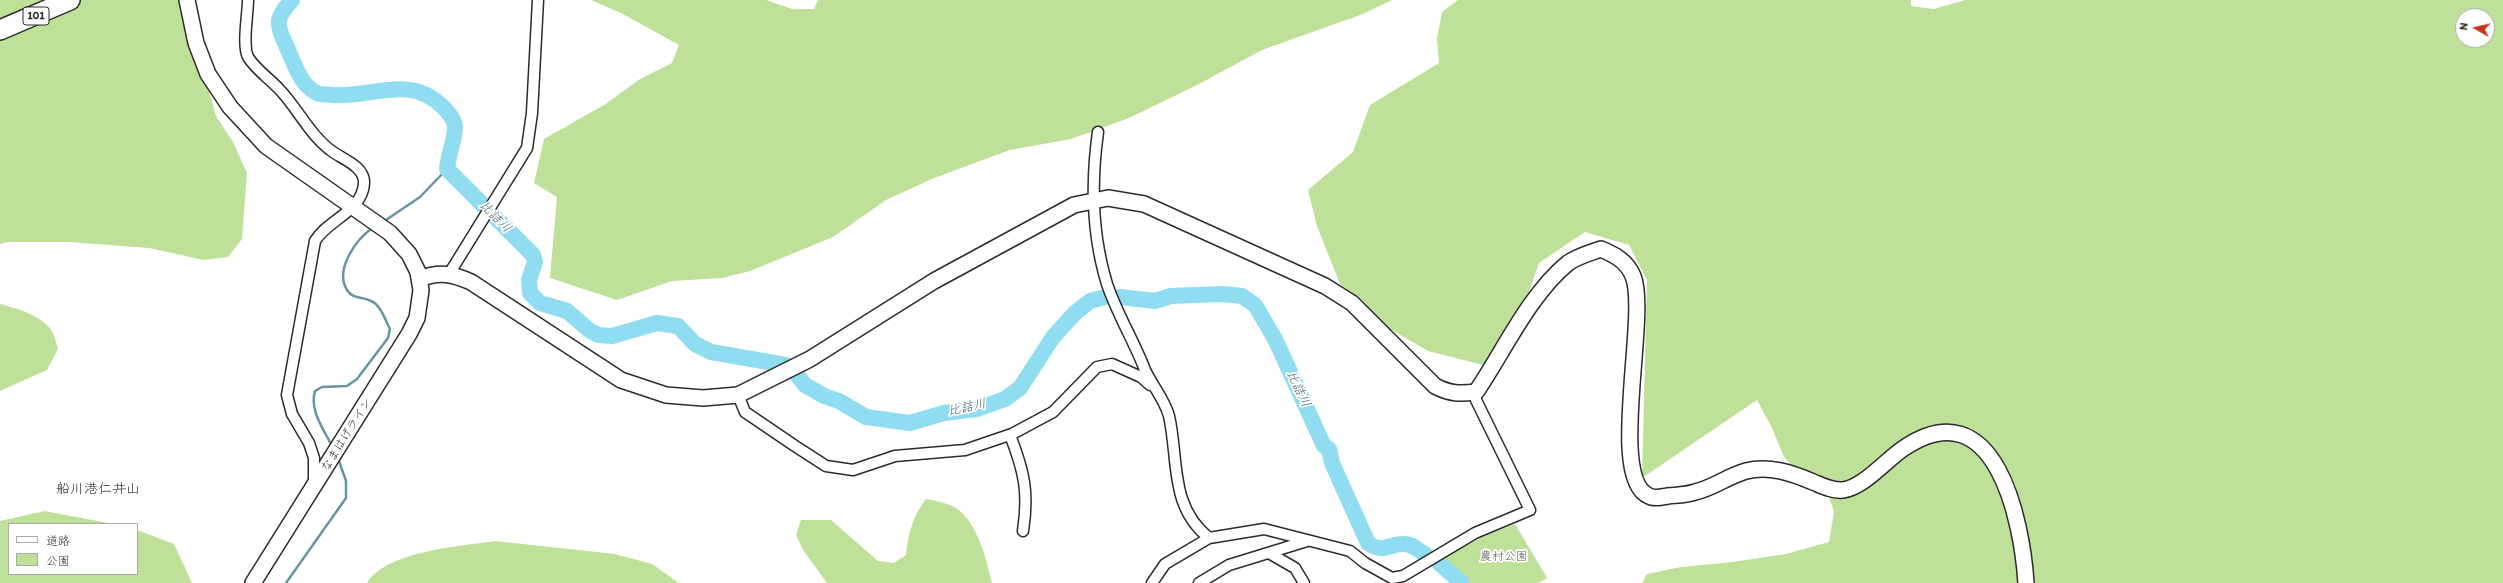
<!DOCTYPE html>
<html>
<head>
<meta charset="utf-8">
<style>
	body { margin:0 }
	#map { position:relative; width:2503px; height:583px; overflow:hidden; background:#fff; font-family:Itim,"Klee One",sans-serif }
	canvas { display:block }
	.legend { position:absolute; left:8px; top:523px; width:130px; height:52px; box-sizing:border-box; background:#fff; border:1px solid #aaa; margin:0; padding:5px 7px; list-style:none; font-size:12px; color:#2b2b2b }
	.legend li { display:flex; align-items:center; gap:8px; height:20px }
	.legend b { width:20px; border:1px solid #aaa }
	.north { position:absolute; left:2455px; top:8px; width:40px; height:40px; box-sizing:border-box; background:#fff; border:1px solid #aaa; border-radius:50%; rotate:278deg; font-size:11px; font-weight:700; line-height:16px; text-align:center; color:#2b2b2b }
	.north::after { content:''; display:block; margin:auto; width:14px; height:18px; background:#c8321e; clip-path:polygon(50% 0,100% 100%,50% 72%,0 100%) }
</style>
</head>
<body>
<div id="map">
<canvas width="2503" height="583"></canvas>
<ul class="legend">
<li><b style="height:5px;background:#fff"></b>道路</li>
<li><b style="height:11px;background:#bee099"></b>公園</li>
</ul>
<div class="north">N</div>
</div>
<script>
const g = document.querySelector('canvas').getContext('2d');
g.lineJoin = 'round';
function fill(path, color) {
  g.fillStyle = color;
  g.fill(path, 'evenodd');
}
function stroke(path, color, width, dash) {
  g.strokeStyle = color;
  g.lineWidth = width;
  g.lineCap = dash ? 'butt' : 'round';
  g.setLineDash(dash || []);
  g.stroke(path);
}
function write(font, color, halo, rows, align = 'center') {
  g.font = font + ' Itim,"Klee One",sans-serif';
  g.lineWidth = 3.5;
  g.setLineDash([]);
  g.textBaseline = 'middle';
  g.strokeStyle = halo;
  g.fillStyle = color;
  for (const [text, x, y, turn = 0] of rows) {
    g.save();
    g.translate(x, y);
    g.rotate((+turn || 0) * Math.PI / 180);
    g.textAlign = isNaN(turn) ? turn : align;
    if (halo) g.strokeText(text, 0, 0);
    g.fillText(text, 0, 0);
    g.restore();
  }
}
const green = new Path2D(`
	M0,0H184L216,116L233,142L247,173L242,239L228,257L204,260L149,248L69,242H8L0,244Z
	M591,0H766L792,9H814L818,0H1392L1363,14L1262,50L1199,84L1129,118L1071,139L1010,150L934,178L886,200L833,237L750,271L722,278L672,281L617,300L550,278L557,197L534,183L544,139L604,105L640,79L672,63L679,45L621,13Z
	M1458,0H1911V6L1934,9L1965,0H2503V583H1642L1647,574L1681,567L1733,562L1786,554L1829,542L1834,512L1826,488L1800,475L1784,457L1772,428L1757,400L1642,478L1647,280L1629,245L1585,232L1539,263L1516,330L1497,359L1483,365L1428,351L1387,327L1360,298L1340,284L1317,226L1308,190L1353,152L1370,105L1439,63L1437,38L1442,12ZM2463,16H2487V40H2463Z
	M0,304C16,308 43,316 52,331C55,336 56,343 58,349L47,370L0,391Z
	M926,499C936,501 948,503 956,508C978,523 986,559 992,583H827L803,550L796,535L801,520H831L878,561L894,563L906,555C908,534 913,515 926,499Z
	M45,511L113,524H9V574H137V530L174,544L192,583H0V521Z
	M1515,524L1547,578L1538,583H1464L1458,573L1441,559L1482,537Z
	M495,541L615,554L652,564L679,583H367C386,551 462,546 495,541Z`);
const stream = new Path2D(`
	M383,222L420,197L447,169
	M332,446C324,430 309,410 315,391L322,387L347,386L357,379L388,338L390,329C385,320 381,305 371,301C363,296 353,300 347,290C334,269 357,238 374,227
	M286,583L346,498V481L338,458`);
const river = new Path2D(`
	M292,0C277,17 275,22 285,43C293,59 299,85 317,93C321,95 328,94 332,95C372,98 409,74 442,106C447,111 455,120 455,127C455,140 448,155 447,169L533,255L535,262L529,280L530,293L540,303L567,311L589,330L598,335L612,336L657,323L678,326L695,344L711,352L786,365
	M1120,297L1155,301L1171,296L1222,294L1242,296L1255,305L1275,339L1324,446L1329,449L1332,463L1368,543C1384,554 1388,544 1402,544C1412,543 1417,550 1425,554
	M794,371L805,385L824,396L839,401L866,417L910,423L944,413L977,409L1005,399L1020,388L1053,337L1075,313L1090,301L1109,296
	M1439,563L1462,583`);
const street = new Path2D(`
	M248,0C248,14 242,45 248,57C256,70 270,79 280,90C298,109 311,137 333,152C343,159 365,167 364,183C363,211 327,220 315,241L287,395L292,414L309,443L314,458V485
	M1098,132C1091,182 1092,235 1107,284C1117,314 1134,341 1145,370C1152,385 1165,400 1169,416C1179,460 1169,506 1209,538L1264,529L1350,551L1365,563L1392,578L1403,576L1475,533L1530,510L1476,400V392
	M449,274L527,148L532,113L538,0
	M738,395L745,412L795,446L826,466L853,470L895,456L965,450L1012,434L1053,412L1097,367L1112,364L1141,377L1150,385
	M1010,435C1024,471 1029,492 1023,531
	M1269,553L1295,568L1304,583
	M1152,583L1165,564L1209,538
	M1199,583L1229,565L1307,541`);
const secondary = new Path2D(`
	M187,0L196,43L208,74L230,107L266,146L390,233L409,254L418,272L421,290L417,318L409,334L253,583
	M420,279C439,271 453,274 471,282L621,380L666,395L703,398L738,395L810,359L934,281L1074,205L1108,198L1144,204L1325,286L1352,303L1435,386C1450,394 1460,394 1476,392C1504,351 1529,295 1568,263C1578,256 1590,253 1601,249C1615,255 1627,261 1633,276C1649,315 1607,479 1649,496C1654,499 1662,497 1668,496C1677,495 1687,495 1695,492C1713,488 1728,476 1746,471C1769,465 1792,473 1813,482C1823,486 1832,491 1843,490C1863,488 1887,459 1904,448C1995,387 2022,520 2026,583`);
const highway = new Path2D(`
	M0,30L70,0`);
const shields = [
	[36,16,26]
];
const shieldNames = [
	["101",36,16]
];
const streetNames = [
	["なまはげライン",347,435,-58]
];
const parkNames = [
	["農村公園",1504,557]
];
const waterNames = [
	["比詰川",495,217,45],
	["比詰川",1298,389,65],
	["比詰川",967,408,-12]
];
const quarterNames = [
	["船川港仁井山",98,489]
];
fill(green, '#bee099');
stroke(stream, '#6895a1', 2.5);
stroke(river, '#90dcf0', 16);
stroke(street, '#2b2b2b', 13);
stroke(secondary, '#2b2b2b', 18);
stroke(highway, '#2b2b2b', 22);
stroke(street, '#fff', 10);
stroke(secondary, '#fff', 15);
stroke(highway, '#fff', 19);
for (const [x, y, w] of shields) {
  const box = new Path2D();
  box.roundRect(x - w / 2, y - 9, w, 18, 3);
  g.fillStyle = '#fff';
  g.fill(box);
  stroke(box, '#2b2b2b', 1);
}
write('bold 11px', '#2b2b2b', null, shieldNames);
write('12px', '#2b2b2b', '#fff', streetNames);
write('12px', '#57614c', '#fff', parkNames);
write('italic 13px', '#496066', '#fff', waterNames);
write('14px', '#2b2b2b', '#fff', quarterNames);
</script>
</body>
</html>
